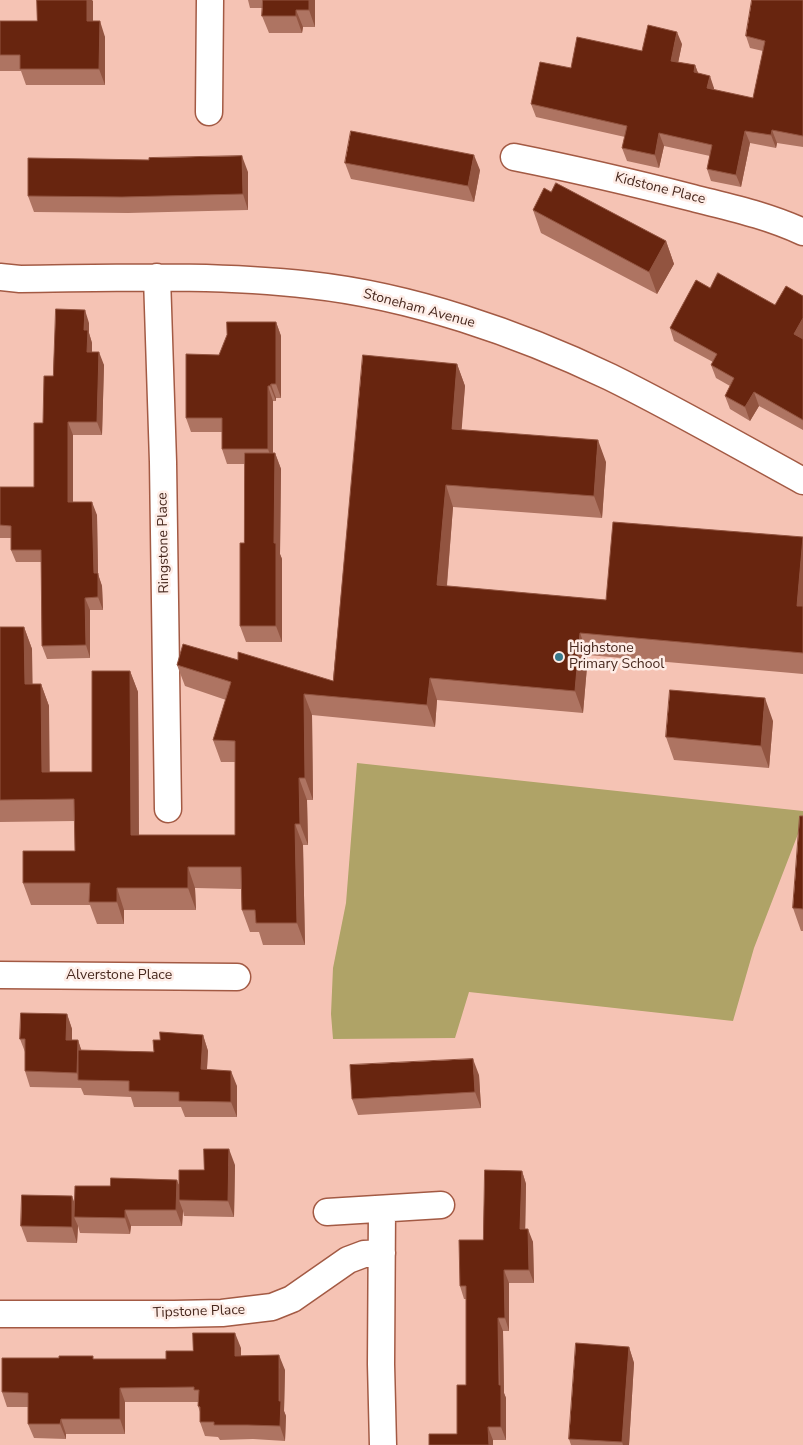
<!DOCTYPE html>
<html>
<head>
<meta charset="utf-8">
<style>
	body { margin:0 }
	canvas { display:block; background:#f5c3b4 }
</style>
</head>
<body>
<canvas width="803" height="1445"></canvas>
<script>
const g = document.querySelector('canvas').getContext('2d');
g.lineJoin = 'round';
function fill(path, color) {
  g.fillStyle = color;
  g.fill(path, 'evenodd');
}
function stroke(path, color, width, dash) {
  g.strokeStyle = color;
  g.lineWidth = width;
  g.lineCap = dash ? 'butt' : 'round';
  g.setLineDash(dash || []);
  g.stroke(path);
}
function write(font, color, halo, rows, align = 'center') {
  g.font = font + ' "Nunito Sans",sans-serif';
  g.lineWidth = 5;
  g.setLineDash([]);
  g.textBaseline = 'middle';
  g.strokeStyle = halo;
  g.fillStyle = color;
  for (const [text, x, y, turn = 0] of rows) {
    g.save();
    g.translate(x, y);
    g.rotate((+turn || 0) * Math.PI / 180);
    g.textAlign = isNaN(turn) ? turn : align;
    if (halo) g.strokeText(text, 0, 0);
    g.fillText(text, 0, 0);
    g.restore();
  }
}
const green = new Path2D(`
	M357,763L803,811V821L754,948L733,1021L469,992L455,1038L333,1039L331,1014L333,968L346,903Z`);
const minor = new Path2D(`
	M209,112L210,0
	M514,157C574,169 634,183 693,198C732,208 766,215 803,232
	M0,277L20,279C117,278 214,274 310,285C411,296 518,333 610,377C675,409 739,446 803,481
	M157,277L163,462L168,809
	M0,975L237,977
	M382,1209L381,1364L383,1445
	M327,1212L441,1205
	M0,1314H174L222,1313L272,1307L292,1299L348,1260L364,1254L382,1253`);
const wall = new Path2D(`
	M248,0H315V27H303L302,33H269L262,16L263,8H250Z
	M803,0V147L777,143L776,148L750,143L741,187L711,181L707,169L710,156L664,146L659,168L627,161L622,148L625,137L536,117L531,104L571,68L642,51L682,44L678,62L695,65L698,73L714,88V90L753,98L763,51L750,48L746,36Z
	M93,1V21L105,37V85H26L21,71H0V21H37Z
	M345,163L480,170L474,202L351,179Z
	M248,172V210L128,213L34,212L28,196Z
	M551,192L666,241L674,264L657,294L541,233L533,210Z
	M710,288L775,305L803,296V430L759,406L750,421L730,409L725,396L730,386L716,378L711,365L713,362L674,341L670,328Z
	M276,322L281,336V398H276V401H273V453H275L281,469L280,554L282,559V642H246L240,626L244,543L245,464H227L222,449V432H191L186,418L219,355Z
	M89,323V333L92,343V352L104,365L102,435H73V502L97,515L98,574L102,586L103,610H90V658L47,659L42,646L41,562H16L11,550V538H0V487H34L43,423L53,376Z
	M457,364L465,386L461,430L606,462L602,518L453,507L447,586L606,600L803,540V674L588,655L583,713L437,700L435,727L312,715L313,800H307L308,845H303L305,945H263L259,932H250L242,910L241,889L195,888L196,910H124V924H97L90,905H31L23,883L75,851V821L0,822V627H24L32,649V684H41L49,706V772H92L130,671L138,692L139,835H235V762H221L213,740L226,700L185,686L177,665L238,660L333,681Z
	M773,721L769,768L674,760L666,737Z
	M803,816V931H801L793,908Z
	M67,1014L72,1029V1040H78L81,1050L154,1052L160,1040L203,1035L208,1051L207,1069L237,1086V1117H185L181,1107H134L131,1097L84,1095L81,1088L30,1087L25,1071V1052L20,1039Z
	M479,1075L481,1108L358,1115L352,1099Z
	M235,1165L234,1217L184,1216L183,1211L182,1226H131L130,1234L80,1233L78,1226L77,1243L27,1242L21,1226L110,1186L179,1184L204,1170Z
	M522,1171L526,1184L525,1229L533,1242L534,1283H509V1331H503L504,1393L506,1398V1440H493V1445H429L457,1434L466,1385V1299H464L460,1286L483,1240Z
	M629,1347L634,1363L629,1445H571L569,1439Z
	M241,1348V1356L285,1370L284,1411L286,1416L285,1441L253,1439L220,1440L218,1437L205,1436L200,1422V1412L198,1406V1402H125V1434H66V1439L34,1438L28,1424V1407H7L2,1392L94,1359H166L193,1351Z`);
const shadedWall = new Path2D(`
	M87,0H92L93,1V37L87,21Z
	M309,0H315V27L309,10Z
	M296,10L303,27L302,33L296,16Z
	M100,21L105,37V85L99,69Z
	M677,32L682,44L676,73L671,61Z
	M695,65L700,78L694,72Z
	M710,76L714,88L711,101L707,88Z
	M772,130L777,143L776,148L771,135Z
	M745,131L750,143L741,187L736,175Z
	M659,133L664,146L659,168L655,155Z
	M474,155L480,170L474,202L468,186Z
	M242,156L248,172V210L243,194Z
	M666,241L674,264L657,294L649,272Z
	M85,310L89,323V333L92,343V364L87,352L84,330Z
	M803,318V340L794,334Z
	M276,322L281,336V398L276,384Z
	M99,352L104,365L102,435L97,422Z
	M457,364L465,386L460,451L452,429Z
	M271,384L276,398V401L270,386Z
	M268,386L273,401V464L268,449Z
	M754,392L759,406L750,421L745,407Z
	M68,422L73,435V515L68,502Z
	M598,440L606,462L602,518L594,496Z
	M275,453L281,469L280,554L282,559V642L276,626L274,543Z
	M446,485L453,507L445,607L437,585Z
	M92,502L97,515L98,574L102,586L103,610L98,597L94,573Z
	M803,540V622L797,606Z
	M85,598L90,610V658L86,645Z
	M24,627L32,649L33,706L25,684Z
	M580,633L588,655L583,713L575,691Z
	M130,671L138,692L139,856L131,835Z
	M430,678L437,700L435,727L427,705Z
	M41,684L49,706L50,794L42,772Z
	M304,694L312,715L313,800L305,778Z
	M765,698L773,721L769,768L761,746Z
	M299,778L307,800L308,845L300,824Z
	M295,824L303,845L305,945L297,923Z
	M188,867L195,888L196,910L188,888Z
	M117,888L124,910V924L117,902Z
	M67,1014L72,1029V1055L66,1040Z
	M203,1035L208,1051L206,1084L201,1069Z
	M78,1040L83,1055L80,1080L77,1073Z
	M473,1059L479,1075L481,1108L475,1092Z
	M231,1071L237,1086V1117L231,1102Z
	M229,1149L235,1165L234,1217L228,1201Z
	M522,1171L526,1184L525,1242L520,1229Z
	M177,1180L183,1196L179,1200L183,1211L182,1226L176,1210Z
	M72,1196L78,1212L74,1217L78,1226L77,1243L72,1227Z
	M125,1210L131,1226L130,1234L125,1218Z
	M528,1229L533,1242L534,1283L529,1270Z
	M504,1270L509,1283V1331L505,1318Z
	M498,1318L503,1331L504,1393L506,1398V1440L501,1427Z
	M235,1333L241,1348V1370L235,1356Z
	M629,1347L634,1363L629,1445H623L622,1442Z
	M279,1355L285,1370L284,1411L286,1416L285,1441L280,1426Z
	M120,1388L125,1402V1434L120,1419Z
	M61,1419L66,1434V1439L60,1424Z
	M488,1427L493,1440V1445H489Z`);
const building = new Path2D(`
	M37,0H87V21H100L99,69H20V55H0V21H37Z
	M263,0H309V10H296V16H262Z
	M752,0H803V136L772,130L771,135L745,131L736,175L707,169L712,145L659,133L655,155L622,148L627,126L531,104L540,62L571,68L577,37L642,51L648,25L677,32L671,61L695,65L694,72L710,76L707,88L753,98L765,41L746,36Z
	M351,131L474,155L468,186L345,163Z
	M242,156L243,194L122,197L28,196V158L149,160V158Z
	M556,183L666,241L649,272L533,210L544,188L551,192Z
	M718,273L775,305L786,286L803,296V318L794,334L803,339V420L754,392L745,407L725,396L734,378L711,365L717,354L670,328L696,280L710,288Z
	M56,309L85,310L84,330H88L87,352H99L97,422H68V502H92L94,573H98V597L85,598L86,645L42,646L41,550H11V526L0,525V487H34V423H43L44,376H53Z
	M227,322H276V384H271L270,386H268V449H222V418H186V354L219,355L227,335Z
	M363,355L457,364L452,429L598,440L594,496L446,485L437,585L606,600L613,522L803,537L797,606H803V653L580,633L575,691L430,678L427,705L304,694L305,778H299L300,824H295L297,923H256L255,910H242L241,867H188V888H117V902H89L90,883H23V851H75L74,799L0,800V627H24L25,684H41L42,772H92V671H130L131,835H235V741L213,740L231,682L177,665L183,644L238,660V652L333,681Z
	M245,453H275L274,543H276V626H240V543H244Z
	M670,690L765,698L761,746L666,737Z
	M800,816H803V909L793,908Z
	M21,1013L67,1014L66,1040H78L77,1073L25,1071V1039H20Z
	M160,1032L203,1035L201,1069L231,1071V1102L179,1101V1092L129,1091V1081L78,1080V1050L154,1052L153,1040H160Z
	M473,1059L475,1092L352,1099L350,1065Z
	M204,1149H229L228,1201L179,1200V1170H204Z
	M485,1170L522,1171L520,1229H528L529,1270H504L505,1318H498L499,1385H501V1427H488L489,1445H429V1434H457V1385H466V1286H460L459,1240H483Z
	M111,1178L177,1180L176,1210H125V1218L74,1217L75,1186H110Z
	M22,1195L72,1196V1227L21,1226Z
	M193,1333H235V1356L279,1355V1401H281L280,1426L248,1425H214V1422H200V1407L198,1406L199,1390H194V1387L120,1388V1419H61L60,1424H28V1393L2,1392V1358H59V1356H93V1359H166V1351H193Z
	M576,1343L629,1347L622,1442L569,1439Z`);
const markers = [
	[559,657,5,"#37798b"]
];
const streetNames = [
	["Kidstone Place",660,189,14],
	["Stoneham Avenue",419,309,15],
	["Ringstone Place",164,543,-91],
	["Alverstone Place",119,976],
	["Tipstone Place",199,1312,-2]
];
const poiNames = [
	["Highstone",569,649],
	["Primary School",569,665]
];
fill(green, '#afa367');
stroke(minor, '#a35a44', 29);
stroke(minor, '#fff', 26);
fill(wall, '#ae7462');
fill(shadedWall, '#925440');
fill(building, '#68250f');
stroke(building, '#925440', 1);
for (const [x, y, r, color] of markers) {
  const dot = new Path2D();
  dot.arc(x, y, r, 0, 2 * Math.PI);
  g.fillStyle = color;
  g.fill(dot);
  stroke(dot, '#feede7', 2);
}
write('14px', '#47281e', '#feede7', streetNames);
write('14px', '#47281e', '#feede7', poiNames, 'left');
</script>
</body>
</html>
